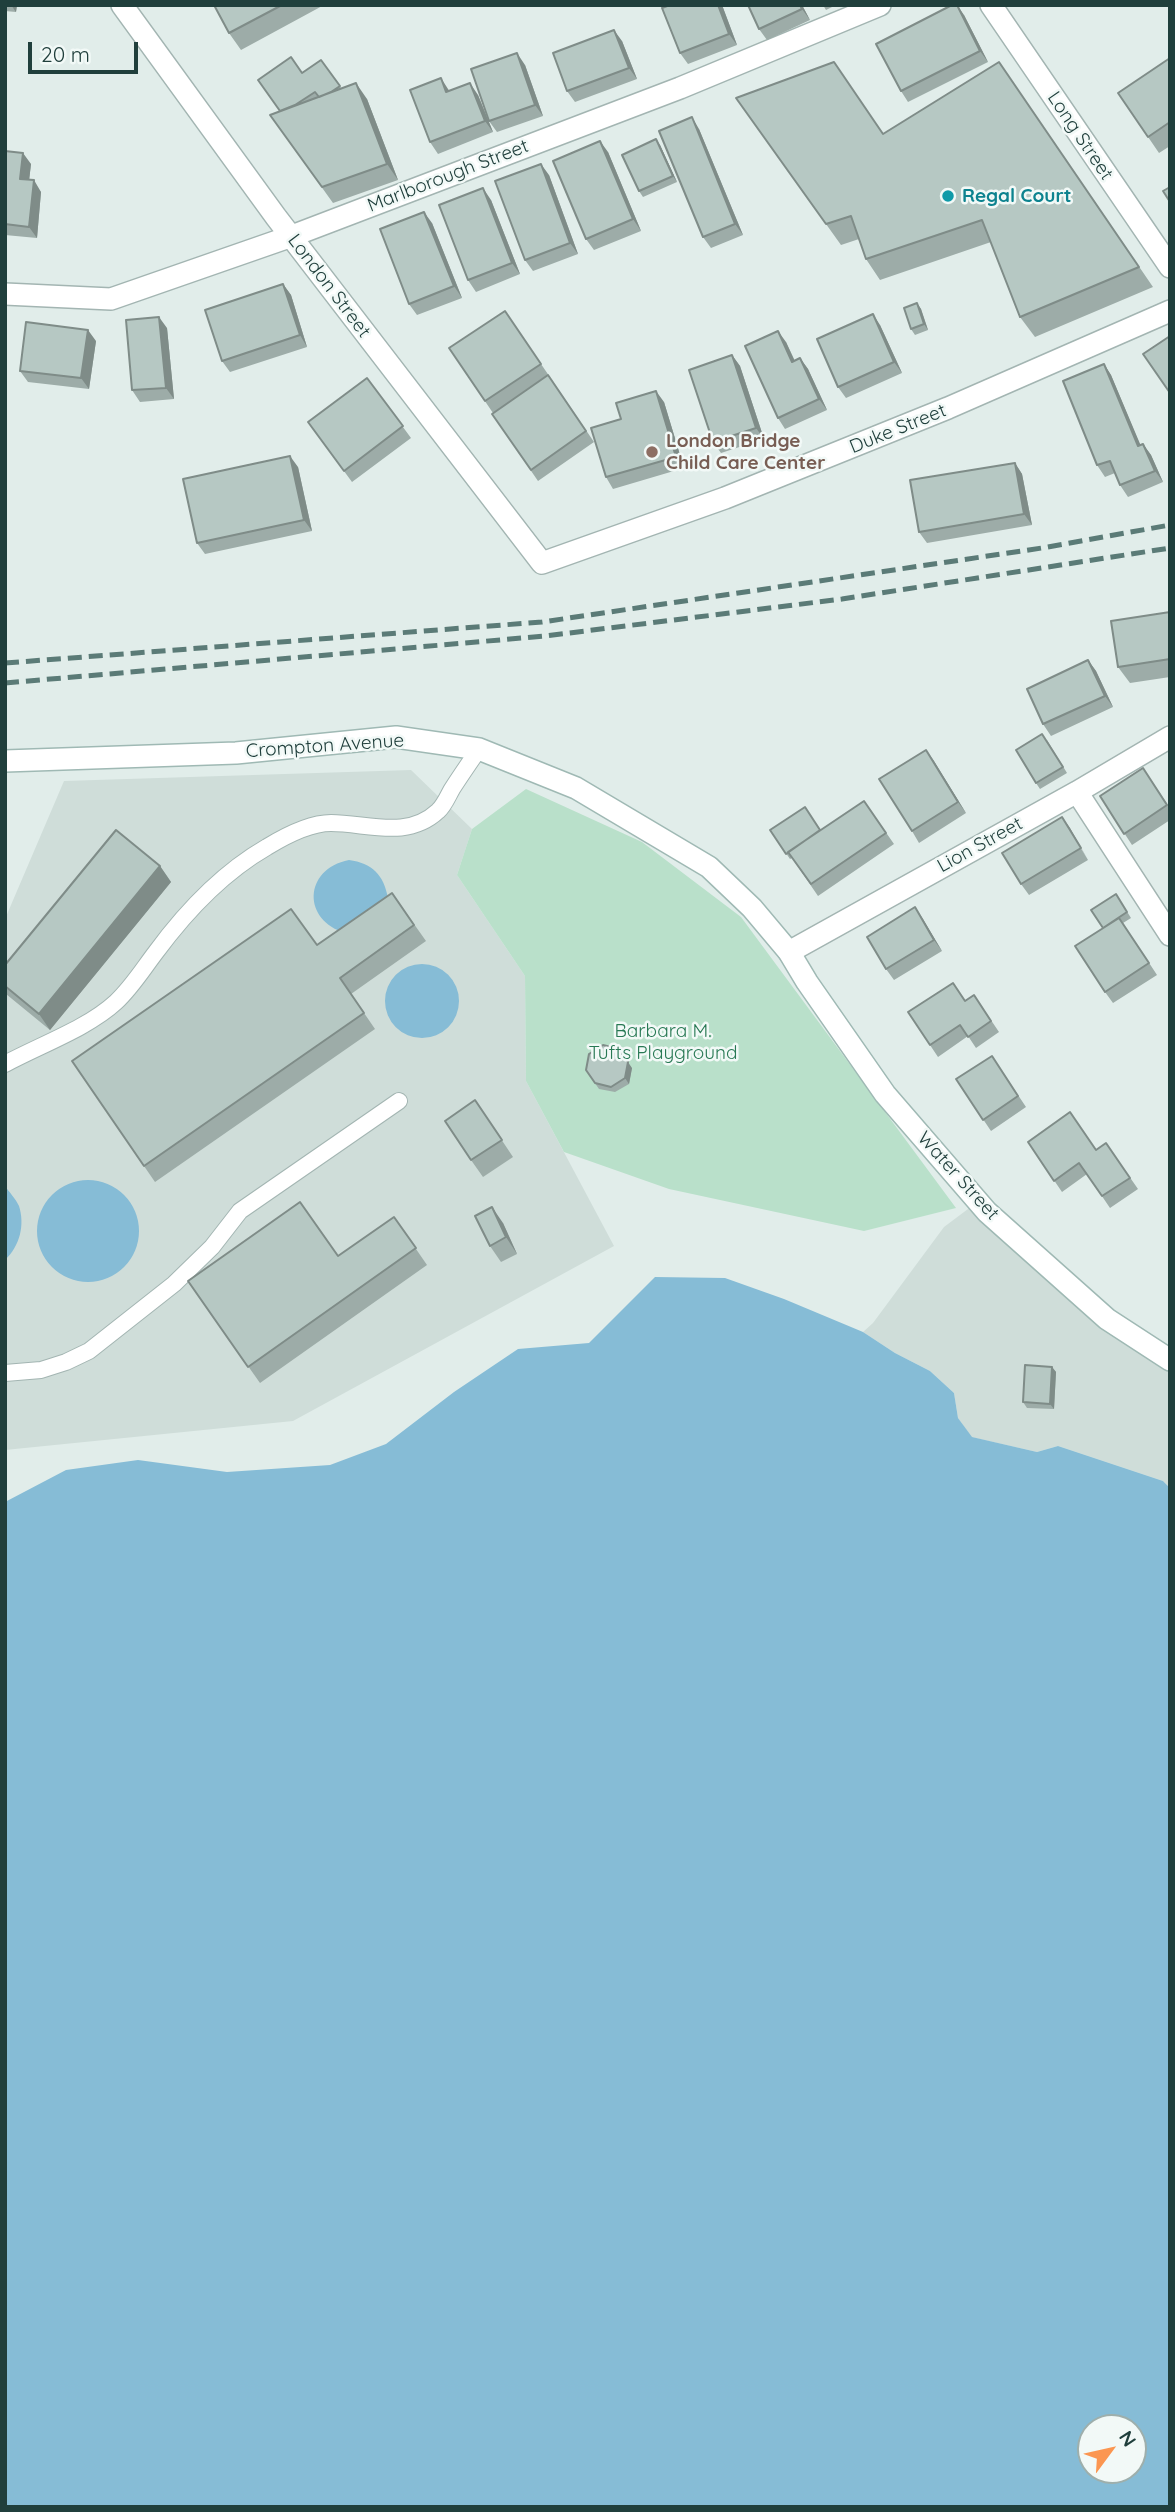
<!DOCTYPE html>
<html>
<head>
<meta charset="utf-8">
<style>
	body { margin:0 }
	#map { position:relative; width:1175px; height:2512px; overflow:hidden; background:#e1edea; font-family:Quicksand,sans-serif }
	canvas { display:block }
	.frame { position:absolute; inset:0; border:7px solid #203f3c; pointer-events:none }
	.north { position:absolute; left:1077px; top:2414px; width:70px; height:70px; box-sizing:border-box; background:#f2f9f7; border:2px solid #9eafac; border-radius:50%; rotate:57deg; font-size:19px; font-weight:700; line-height:28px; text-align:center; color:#203f3c }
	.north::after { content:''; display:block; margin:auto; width:24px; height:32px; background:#fb9651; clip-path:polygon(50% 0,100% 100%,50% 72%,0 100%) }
	.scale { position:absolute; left:28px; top:42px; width:110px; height:32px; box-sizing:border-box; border:4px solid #203f3c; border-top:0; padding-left:9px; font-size:21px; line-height:24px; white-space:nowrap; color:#203f3c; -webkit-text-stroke:5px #f2f9f7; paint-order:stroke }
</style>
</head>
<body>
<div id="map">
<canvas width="1175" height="2512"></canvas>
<div class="frame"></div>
<div class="north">N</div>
<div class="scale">20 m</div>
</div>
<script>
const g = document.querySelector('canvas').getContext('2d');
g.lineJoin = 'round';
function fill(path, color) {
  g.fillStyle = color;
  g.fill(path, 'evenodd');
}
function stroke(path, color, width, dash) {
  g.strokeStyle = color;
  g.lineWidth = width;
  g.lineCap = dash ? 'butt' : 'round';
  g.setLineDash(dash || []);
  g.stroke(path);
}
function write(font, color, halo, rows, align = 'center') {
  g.font = font + ' Quicksand,sans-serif';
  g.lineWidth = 5;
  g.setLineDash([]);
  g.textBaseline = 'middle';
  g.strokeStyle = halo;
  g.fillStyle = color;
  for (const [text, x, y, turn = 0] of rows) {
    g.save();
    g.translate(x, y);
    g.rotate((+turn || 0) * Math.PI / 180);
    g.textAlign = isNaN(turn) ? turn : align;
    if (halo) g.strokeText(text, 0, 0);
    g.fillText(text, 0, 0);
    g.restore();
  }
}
const built = new Path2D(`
	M411,770L472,829L457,875L525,976L526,1081L614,1246L293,1421L5,1450V919L64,781Z
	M976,1203L1170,1358V1488L1163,1481L1058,1446L1037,1452L971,1437L958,1418L954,1393L930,1371L895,1353L863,1332L873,1323L944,1227Z`);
const green = new Path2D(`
	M526,789L642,842L741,917L956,1208L864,1231L669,1189L564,1152L526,1081L525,976L457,875L472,829Z`);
const water = new Path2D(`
	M349,860C372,863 384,875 388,898L346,933C302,921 303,869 349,860Z
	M385 1001a37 37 0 1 1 74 0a37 37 0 1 1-74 0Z
	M37 1231a51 51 0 1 1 102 0a51 51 0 1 1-102 0Z
	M5,1186C9,1192 16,1199 19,1206C25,1225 20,1246 5,1260Z
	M655,1277L725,1278L784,1299L863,1332L895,1353L930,1371L954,1393L958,1418L972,1437L1037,1452L1058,1446L1163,1481L1170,1488V2507H5V1502L66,1470L138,1460L227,1472L330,1465L386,1444L454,1392L518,1349L589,1343ZM1133,2428V2470H1091V2428Z`);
const lane = new Path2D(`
	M5,1064C40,1045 88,1028 116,1002C132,987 143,969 156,952C187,910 222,873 267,847C285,836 310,823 331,823C367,823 407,840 438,811C444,806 448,796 452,789C461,775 470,762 479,749
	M5,1373L41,1370L66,1362L89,1351L174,1284L212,1247L240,1211L399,1101`);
const street = new Path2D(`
	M122,5L276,217L542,563L725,498L948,408L1170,311
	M991,5L1170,267
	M5,294L111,299L292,236L680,88L880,5
	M1077,792L1170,935
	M789,952L1077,792L1170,737`);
const secondary = new Path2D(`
	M5,761L236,753L396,737L479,749L576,788L709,867L752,908L789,952L807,982L885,1094L987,1212L1107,1319L1170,1360`);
const rail = new Path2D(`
	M5,663L542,622L1042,548L1170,525
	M5,683L545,636L842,599L1170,548`);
const wall = new Path2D(`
	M5,5H17L16,12L5,11Z
	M214,5H324L241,50L229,33Z
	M670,5H722L737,45L688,64L680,53Z
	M748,5H802L810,20L767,40L759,29Z
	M823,5H836L826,10Z
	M964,15L988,62L908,102L901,91Z
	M622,41L637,79L575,102L567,91Z
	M1170,58V146L1159,153L1118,93Z
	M321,60L341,88L367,99L398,180L333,203L270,115L280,111L302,73Z
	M999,62L1153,287L1035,337L1020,317L991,242L880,280L866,259L859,239L841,245L736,98L883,134Z
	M525,65L543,116L497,132L489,121Z
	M448,89L449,91L478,95L493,132L438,154L430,142Z
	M699,129L743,235L711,248L703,237Z
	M660,145L677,182L643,197L639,191Z
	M5,151L31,164L29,180L41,192L37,238L5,235Z
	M608,152L641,231L594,250L586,239Z
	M549,175L578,254L533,271L525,260Z
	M491,200L520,274L476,292L468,280Z
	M432,223L462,298L417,315L409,304Z
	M283,284L291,295L307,347L230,372L222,361Z
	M917,303L921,309L928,330L915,335L911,329Z
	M505,311L594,442L538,481L492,414L493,413L449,348Z
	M880,325L902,373L846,398L838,387Z
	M167,328L174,399L140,402L132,390Z
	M96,341L89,389L28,382L20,371Z
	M786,342L795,361L800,358L808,369L827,410L785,429L778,418Z
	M732,355L740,366L764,439L721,453L713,442Z
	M1104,364L1111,375L1140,445L1143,444L1151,455L1163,482L1128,497L1120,485L1115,473L1105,477L1097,465Z
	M367,378L411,438L352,482L308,422Z
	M664,402L684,468L613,489L606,477L621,419Z
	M1015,463L1022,474L1032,525L927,543L919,532Z
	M298,467L312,531L205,554L197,543Z
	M1170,612V677L1130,683L1118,667Z
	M1088,660L1096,671L1113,707L1051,736L1043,724Z
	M1047,740L1067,773L1040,789L1036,783Z
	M926,750L966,813L919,843L912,831Z
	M1143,768L1170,808V820L1132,845L1100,796Z
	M864,801L894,844L818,896L792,858L790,859L770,830H821Z
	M1062,817L1088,860L1029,895L1021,884Z
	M160,866L171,882L50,1030L6,994L5,992V965Z
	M392,893L426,941L351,994L375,1029L155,1182L144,1166L317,945Z
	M1116,894L1131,918L1123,923L1157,975L1113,1003L1105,992L1103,928Z
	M915,907L942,951L894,980L886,969Z
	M974,995L999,1032L976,1048L968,1036L938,1057L908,1012L965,1001Z
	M992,1056L1026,1107L991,1131L956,1079Z
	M632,1068L629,1084L615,1092L599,1089L586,1070Z
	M475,1100L513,1157L483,1177L471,1160Z
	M1028,1142L1096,1150L1106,1143L1138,1189L1110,1208L1087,1174L1062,1192Z
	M394,1217L427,1265L260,1383L188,1281L338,1256Z
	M503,1223L517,1254L501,1262L490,1246Z
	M1052,1367L1056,1372L1054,1409L1027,1408L1023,1402Z`);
const shadedWall = new Path2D(`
	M11,5H17L16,12Z
	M718,5H722L737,45L729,34Z
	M800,5H802L810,20L802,9Z
	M957,5L964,15L988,62L980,51Z
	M614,30L622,41L637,79L629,68Z
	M517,53L525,65L543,116L535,105Z
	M441,78L448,89L454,104L446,92Z
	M356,83L367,99L398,180L387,164Z
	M470,83L478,95L493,132L485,121Z
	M692,117L699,129L743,235L735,224Z
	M656,139L660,145L677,182L673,176Z
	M600,141L608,152L641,231L633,219Z
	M23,153L31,164L28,190L20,179Z
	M541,164L549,175L578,254L570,243Z
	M34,180L41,192L37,238L29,227Z
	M483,188L491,200L520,274L512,263Z
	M424,212L432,223L462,298L454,286Z
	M283,284L291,295L307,347L300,335Z
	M917,303L921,309L928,330L924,324Z
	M873,314L880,325L902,373L894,362Z
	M159,317L167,328L174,399L166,388Z
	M88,330L96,341L89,389L81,378Z
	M778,331L786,342L800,373L792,362Z
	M732,355L740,366L764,439L756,428Z
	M800,358L808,369L827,410L819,399Z
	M1104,364L1111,375L1146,458L1138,446Z
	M656,391L664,402L684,468L676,457Z
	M1143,444L1151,455L1163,482L1155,471Z
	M290,456L298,467L312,531L304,520Z
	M1015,463L1022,474L1032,525L1024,514Z
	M1088,660L1096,671L1113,707L1105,696Z
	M926,750L934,761L966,813L958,802Z
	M1062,817L1070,828L1088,860L1081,848Z
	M160,866L171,882L50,1030L39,1014Z
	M915,907L923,919L942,951L934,940Z
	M619,1049L632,1068L629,1084L625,1078Z
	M492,1207L503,1223L517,1254L506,1237Z
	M1052,1367L1056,1372L1054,1409L1050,1404Z`);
const building = new Path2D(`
	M214,5H282L229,33Z
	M670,5H718L729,34L680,53L662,8Z
	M748,5H800L802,9L759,29Z
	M952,5H957L980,51L901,91L876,44Z
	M614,30L629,68L567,91L553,53Z
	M517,53L535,105L489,121L471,69Z
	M291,57L302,73L321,60L340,86L331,92L319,97L315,92L295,105L280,111L258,80Z
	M1170,58V122L1148,137L1118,93Z
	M834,62L883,134L999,62L1139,267L1020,317L982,220L866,259L851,216L826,224L736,98Z
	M441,78L446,92L470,83L485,121L430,142L410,90Z
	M356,83L387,164L322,187L270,115Z
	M692,117L735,224L703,237L659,131Z
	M656,139L673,176L639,191L622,155Z
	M600,141L633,219L586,239L553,161Z
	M5,151L23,153L20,179L34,180L29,227L5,224Z
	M541,164L570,243L525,260L495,181Z
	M1170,187V202L1163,191Z
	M483,188L512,263L468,280L439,205Z
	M424,212L454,286L409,304L380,229Z
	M283,284L300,335L222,361L205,310Z
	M917,303L924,324L911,329L904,308Z
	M505,311L541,364L485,401L449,348Z
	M873,314L894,362L838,387L817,339Z
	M159,317L166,388L132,390L126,320Z
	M26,322L88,330L81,378L20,371Z
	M778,331L792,362L800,358L819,399L778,418L745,346Z
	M1170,336V393L1143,354Z
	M732,355L756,428L713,442L689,370Z
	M1104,364L1138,446L1143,444L1155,471L1120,485L1110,461L1097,465L1063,381Z
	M548,375L586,431L531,470L492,414Z
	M367,378L403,426L344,471L308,422Z
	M656,391L676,457L606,477L591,428L621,419L616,403Z
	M290,456L304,520L197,543L183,479Z
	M1015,463L1024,514L919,532L910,480Z
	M1170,612V659L1118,667L1111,621Z
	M1088,660L1105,696L1043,724L1027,689Z
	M1042,734L1063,767L1036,783L1016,750Z
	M926,750L958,802L912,831L879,779Z
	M1143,768L1167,805L1124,834L1100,796Z
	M864,801L886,833L811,884L788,852Z
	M805,807L820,830L786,854L770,830Z
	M1062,817L1081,848L1021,884L1002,853Z
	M116,830L160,866L39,1014L5,986V965Z
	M392,893L414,925L340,978L364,1013L144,1166L72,1061L291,909L317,945Z
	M1116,894L1127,912L1103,928L1091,910Z
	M915,907L934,940L886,969L867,937Z
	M1119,918L1149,963L1105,992L1075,946Z
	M953,983L965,1001L974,995L991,1021L968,1037L960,1025L930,1045L908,1012Z
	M603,1045L619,1049L628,1062L625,1078L611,1087L595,1083L586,1070L589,1054Z
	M992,1056L1018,1096L983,1120L956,1079Z
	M475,1100L502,1140L471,1160L445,1121Z
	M1070,1112L1096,1150L1106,1143L1130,1178L1102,1196L1079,1163L1054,1181L1028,1142Z
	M300,1202L338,1256L394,1217L416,1248L248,1367L188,1281Z
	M492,1207L506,1237L490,1246L475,1216Z
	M1025,1365L1052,1367L1050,1404L1023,1402Z`);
const markers = [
	[948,196,7,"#0f9aa8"],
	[652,452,7,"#8d6e63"]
];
const streetNames = [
	["Long Street",1080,136,56],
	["Marlborough Street",448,176,-21],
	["London Street",329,286,53],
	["Duke Street",898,429,-22],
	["Crompton Avenue",325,746,-4],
	["Lion Street",980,845,-29],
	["Water Street",958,1176,48]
];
const cultureNames = [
	["Regal Court",962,196]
];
const educationNames = [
	["London Bridge",666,441],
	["Child Care Center",666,463]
];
const parkNames = [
	["Barbara M.",663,1031],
	["Tufts Playground",663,1053]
];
fill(built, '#cfddd9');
fill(green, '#b9e0ca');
fill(water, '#86bcd6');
stroke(lane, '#a3b5b2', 18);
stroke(street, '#a3b5b2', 24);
stroke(secondary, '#9fb9b4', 24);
stroke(lane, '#fff', 16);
stroke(street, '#fff', 21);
stroke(secondary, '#fff', 21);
stroke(rail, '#5b7b77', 5, [14, 7]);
fill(wall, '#9daca8');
fill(shadedWall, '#7f8c88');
fill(building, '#b6c8c3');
stroke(building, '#7f8c88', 2);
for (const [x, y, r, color] of markers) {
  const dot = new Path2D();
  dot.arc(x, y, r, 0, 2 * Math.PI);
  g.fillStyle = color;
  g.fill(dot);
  stroke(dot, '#f2f9f7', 2.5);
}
write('19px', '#203f3c', '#f2f9f7', streetNames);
write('bold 19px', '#0d838f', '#f2f9f7', cultureNames, 'left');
write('bold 19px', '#785e54', '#f2f9f7', educationNames, 'left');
write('19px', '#287954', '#f2f9f7', parkNames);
</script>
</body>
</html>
